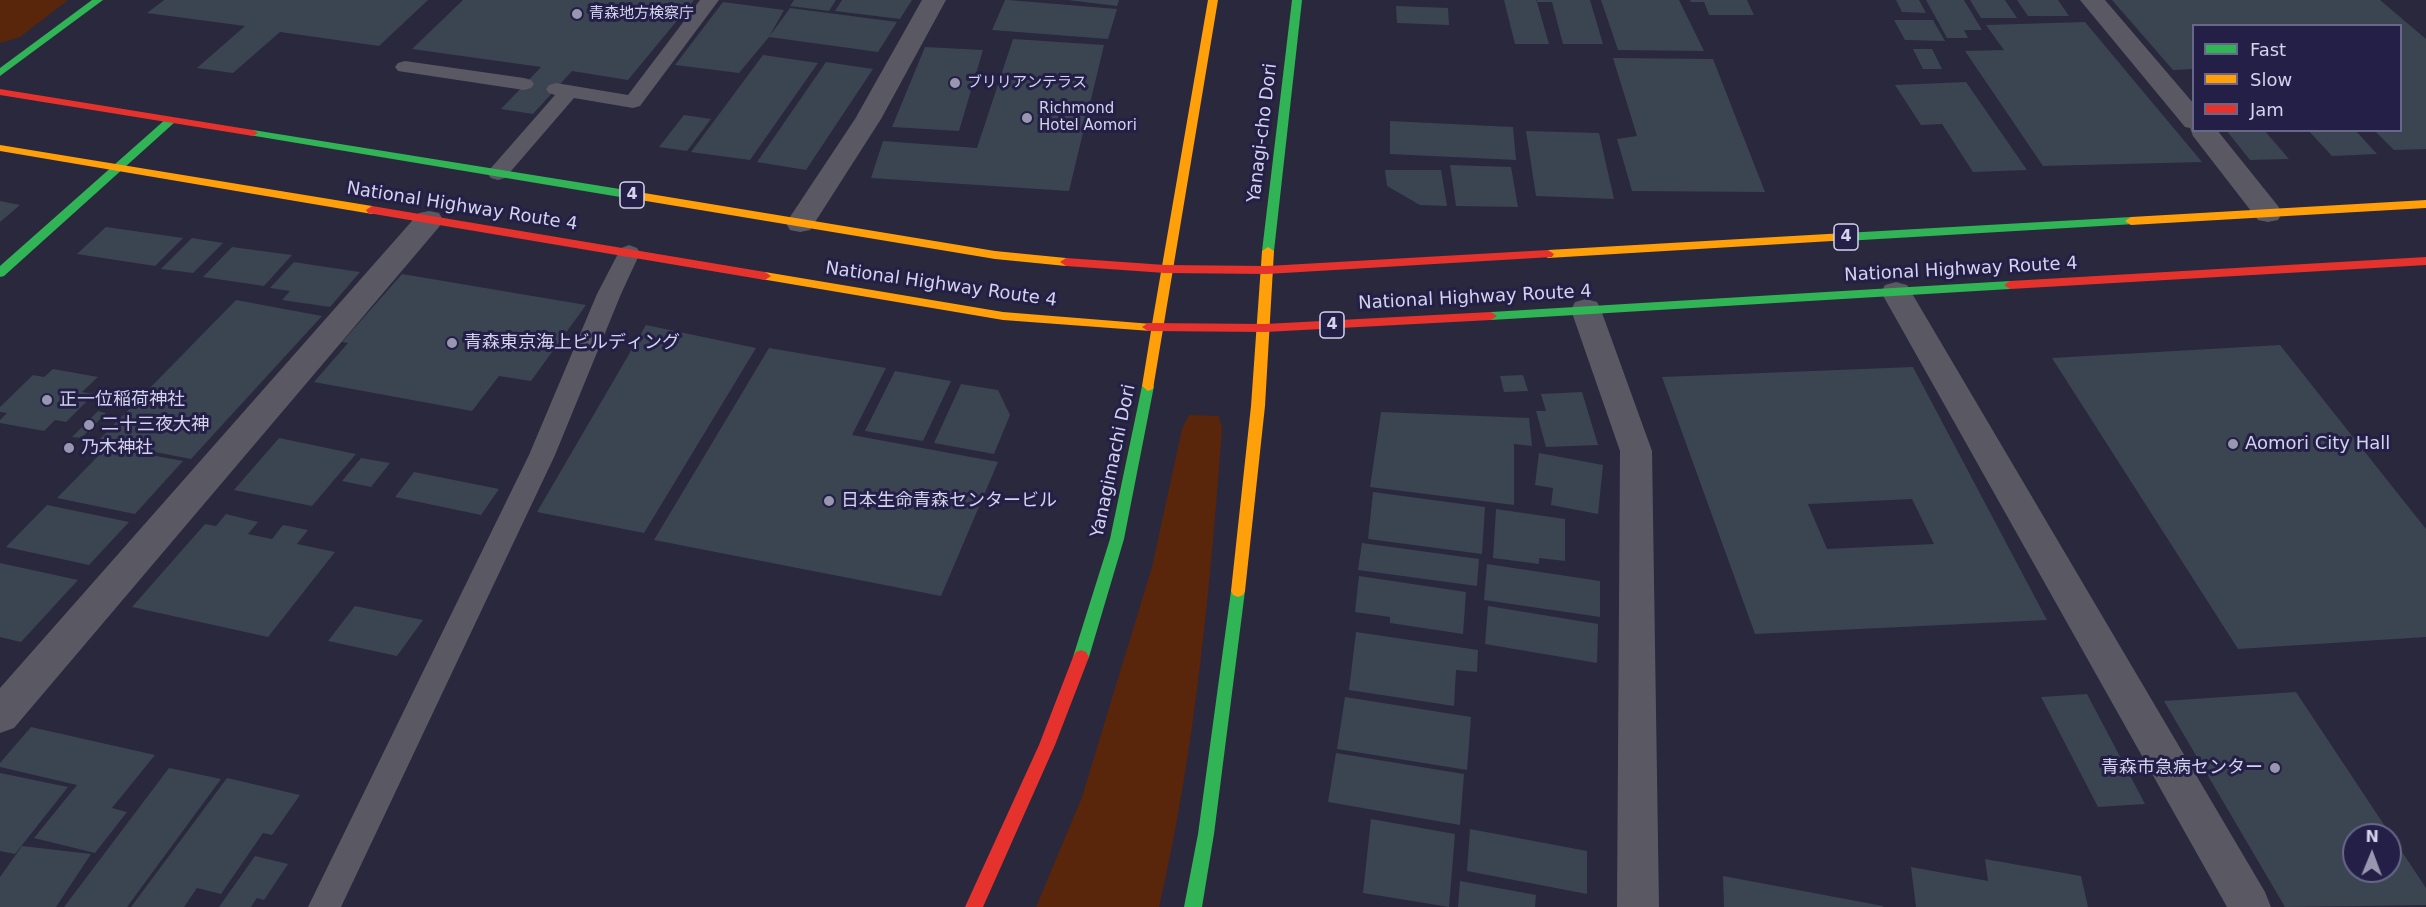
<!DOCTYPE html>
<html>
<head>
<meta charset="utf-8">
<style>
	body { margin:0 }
	#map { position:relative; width:2426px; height:907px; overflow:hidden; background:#2a283d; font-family:"DejaVu Sans",sans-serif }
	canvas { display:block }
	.legend { position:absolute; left:2192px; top:24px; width:210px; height:108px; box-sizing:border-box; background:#231f46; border:2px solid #696789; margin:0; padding:8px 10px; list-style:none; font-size:18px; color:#d3d3ed }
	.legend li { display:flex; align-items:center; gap:12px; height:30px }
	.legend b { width:30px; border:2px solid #696789 }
	.north { position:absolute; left:2342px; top:823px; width:60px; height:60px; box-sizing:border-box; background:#231f46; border:2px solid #696789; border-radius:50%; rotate:1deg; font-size:16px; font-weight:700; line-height:24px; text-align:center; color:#d3d3ed }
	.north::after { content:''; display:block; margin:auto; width:21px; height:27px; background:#9897af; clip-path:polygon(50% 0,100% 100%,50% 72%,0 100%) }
</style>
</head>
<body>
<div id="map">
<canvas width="2426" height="907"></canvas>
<ul class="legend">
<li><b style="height:8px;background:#30b455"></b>Fast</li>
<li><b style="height:8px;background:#ff9f0a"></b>Slow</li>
<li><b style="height:8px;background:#e5322d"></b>Jam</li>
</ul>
<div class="north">N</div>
</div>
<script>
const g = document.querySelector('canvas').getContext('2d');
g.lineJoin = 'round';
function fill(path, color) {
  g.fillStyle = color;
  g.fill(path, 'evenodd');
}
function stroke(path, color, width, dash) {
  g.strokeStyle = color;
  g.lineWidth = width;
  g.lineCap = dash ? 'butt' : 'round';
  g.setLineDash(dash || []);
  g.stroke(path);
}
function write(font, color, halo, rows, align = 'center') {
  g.font = font + ' "DejaVu Sans","Noto Sans JP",sans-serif';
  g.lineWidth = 6;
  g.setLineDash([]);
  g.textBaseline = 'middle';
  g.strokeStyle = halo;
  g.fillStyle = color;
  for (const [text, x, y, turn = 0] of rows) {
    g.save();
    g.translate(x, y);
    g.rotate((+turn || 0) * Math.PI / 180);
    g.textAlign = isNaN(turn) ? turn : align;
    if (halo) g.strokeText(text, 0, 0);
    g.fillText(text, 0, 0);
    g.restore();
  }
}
const green = new Path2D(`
	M0,0H68L20,37L0,43Z
	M1189,415L1219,416L1222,429C1210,589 1195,751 1159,907H1036L1082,797L1152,567L1182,429Z`);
const building = new Path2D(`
	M164,0H428L379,46L280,32L233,73L197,68L245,26L147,13Z
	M463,0H694L628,80L572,71L533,114L501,109L541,67L412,49Z
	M794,0H836L829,11L790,6Z
	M842,0H912L900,19L835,11Z
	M1005,0H1008L1117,9L1108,39L992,30Z
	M1068,0H1119L1117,6Z
	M1504,0H1536L1537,2V0H1590L1603,44H1563L1552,2H1537L1549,44H1515Z
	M1601,0H1679L1704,51L1618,50Z
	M1690,0H1747L1754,15H1709L1704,2H1691Z
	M1896,0H1919L1926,13L1902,12Z
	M1926,0H1964L1982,30H1964L1968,38H1947Z
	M1970,0H2005L2017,18H1981Z
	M2017,0H2058L2069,16H2028Z
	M2112,0H2380L2426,39V149L2394,150L2374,130H2400V26H2194V69L2173,70Z
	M723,2L784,10L769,37L739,73L675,65Z
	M1396,6L1448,8L1449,25L1397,23Z
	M790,8L897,22L878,52L769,37Z
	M1894,20H1933L1945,41L1905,40Z
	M2085,22L2202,162L2043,166L1965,51L2004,50L1986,25Z
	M1013,39L1104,45L1069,191L871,178L883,141L977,148Z
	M925,47L983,50L959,131L892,127Z
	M1913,49H1932L1942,69H1923Z
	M763,55L818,63L750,160L691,152Z
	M1613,58L1713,59L1765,192L1632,191L1617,139L1637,136Z
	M826,62L873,69L806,170L757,162Z
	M1966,82L2027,170L1973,172L1942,124L1921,125L1895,85Z
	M684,115L711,119L687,151L659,147Z
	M1390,121L1513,127L1516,160L1390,154Z
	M2226,130H2264L2289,159L2250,160Z
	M2308,130H2355L2377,154L2332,156Z
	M1526,131L1599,133L1614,199L1536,196Z
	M1450,165L1511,167L1518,207L1456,206Z
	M1385,170H1441L1447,206L1420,205L1387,186Z
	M0,201L20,205L0,222Z
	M106,227L183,238L155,266L77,254Z
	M192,238L223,243L193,273L161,269Z
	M232,247L292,255L264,286L203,277Z
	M294,262L313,265L360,272L330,307L282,300L290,291L270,288Z
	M402,274L586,305L531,381L499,376L472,411L314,382L348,343L342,342Z
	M236,300L322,316L191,459L98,441Z
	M646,325L756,348L644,533L537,512Z
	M2280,345L2426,529V637L2238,649L2052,358Z
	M769,348L886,368L852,435L998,462L941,596L654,540Z
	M1913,367L2047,620L1755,634L1662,377ZM1912,499L1934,544L1827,549L1808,504Z
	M53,369L98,377L82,392L94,394L66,422L55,420L44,431L0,423V420L7,413L0,412V407L33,375L44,377Z
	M895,371L951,381L923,441L865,431Z
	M1523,375L1528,391L1504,392L1500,376Z
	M961,384L998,390L1010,415L994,454L934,443Z
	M1582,392L1598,445L1546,447L1536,411H1546L1541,394Z
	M98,411L106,413L81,438L72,437Z
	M1381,412L1529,418L1532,446L1514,444V505L1370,487Z
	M279,438L356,454L312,506L234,490Z
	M107,447L183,461L135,514L57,498Z
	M1539,453L1603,465L1598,514L1551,505L1553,488L1535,485Z
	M361,458L390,463L371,487L342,481Z
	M414,472L499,489L481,515L395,497Z
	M1373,492L1485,507L1482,554L1368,539Z
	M47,505L129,522L89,565L6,547Z
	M1496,509L1565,519V561L1539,558V564L1493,558Z
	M226,514L258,522L248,534L272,539L283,525L308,530L297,544L335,552L268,637L132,607L205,524L216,526Z
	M1362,543L1479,559L1477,586L1358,570Z
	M0,563L78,580L21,642L0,637Z
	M1487,564L1600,581V617L1484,600Z
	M1359,576L1466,592L1463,634L1390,623V617L1355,612Z
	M355,606L423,620L397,656L328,641Z
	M1488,606L1598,624L1597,663L1485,644Z
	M1356,632L1478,650L1477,672L1456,670L1454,706L1349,690Z
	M2296,692L2426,888V905L2285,907L2164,701ZM2354,835H2390V871H2354Z
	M2087,694L2145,804L2098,807L2041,697Z
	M1345,697L1471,717L1467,770L1337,749Z
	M31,727L155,755L112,808L127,812L95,853L34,838L77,785L0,767V763Z
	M1336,753L1464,774L1460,825L1328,802Z
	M169,768L221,779L127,907H64Z
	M0,773L68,787L15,854L0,851Z
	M227,778L300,795L272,835L263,833L221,894L197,888L184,907H131Z
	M1371,819L1455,834L1449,907L1363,893Z
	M1470,829L1587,851V894L1467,871Z
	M22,846L91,854L56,907H0V877Z
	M255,856L288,864L264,900L257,898L251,907H219Z
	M1985,859L2081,876L2088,907H1916L1911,867L1988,881Z
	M1723,876L1883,906V907H1724Z
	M1460,881L1536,895L1535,907H1458Z`);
const lane = new Path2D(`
	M700,0H719L640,106L633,108L574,98L505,178L498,180L491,178L487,173L491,168L555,95L549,93L546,89L549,85L556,83L628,95Z
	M405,61L524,78L531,80L534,84L531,88L524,90L398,71L395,67L398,63Z
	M629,245L637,248L640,253L621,294L555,455L341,907H308L529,455L597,294L621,248Z`);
const street = new Path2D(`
	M922,0H946L881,119L810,230L800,232L790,230L786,223L855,119Z
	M2080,0H2105L2194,104V130H2217L2278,206L2282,213L2278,220L2268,222L2258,220L2193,136L2190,128L2185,127Z
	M429,211L439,213L443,220L439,227L14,728L0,733V688L419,213Z
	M1896,282L1907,285L2265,892L2271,907H2227L1881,292L1885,285Z
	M1586,299L1597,302L1601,310L1652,451L1659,907H1617L1620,451L1571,310L1575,302Z`);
const fast = new Path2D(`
	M92,0H103L0,76V68Z
	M1292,0H1302L1274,251L1268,255L1262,251Z
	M171,117L176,120L175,122L4,276L0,277V266L167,118Z
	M253,130L626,190L632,194L626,198L249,135L248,133Z
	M2131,217L2135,218L2137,221L2135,224L1845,241L1839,237L1845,233Z
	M2010,281L2016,285L2010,289L1491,320L1485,316L1491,312Z
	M1148,381L1154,386L1124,539L1089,657L1086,662L1081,664L1076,662L1073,657L1110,539L1142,386Z
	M1238,585L1243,587L1245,591L1214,834L1202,907H1184L1198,834L1231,591L1233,587Z`);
const slow = new Path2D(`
	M1208,0H1218L1153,389L1148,391L1142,386L1151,331L1003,320L761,279L759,276L761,273L765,272L1003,312L1152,324Z
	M0,145L372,206L378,210L372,214L0,151Z
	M626,190L995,251L1066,258L1072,262L1066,266L995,259L622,197L620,194Z
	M2426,200V208L2131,225L2125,221L2131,217Z
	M1845,233L1849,234L1851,237L1849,240L1548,258L1542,254L1548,250Z
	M1268,247L1274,251L1265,406L1245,591L1243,595L1238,597L1233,595L1231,591L1251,406L1262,251Z`);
const jam = new Path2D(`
	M0,89L253,130L258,133L253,136L0,95Z
	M372,206L765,272L771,276L765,280L368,213L366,210Z
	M1548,250L1554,254L1552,257L1267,274L1165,273L1066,266L1060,262L1066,258L1165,265L1267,266Z
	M2426,257V265L2010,289L2004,285L2010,281Z
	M1491,312L1497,316L1491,320L1265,332L1148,331L1142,327L1148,323L1265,324Z
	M1081,650L1086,652L1089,657L1055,745L983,907H965L1039,745L1073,657L1076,652Z`);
const markers = [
	[577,14,6,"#9897af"],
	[955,83,6,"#9897af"],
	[1027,118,6,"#9897af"],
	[452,343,6,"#9897af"],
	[47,400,6,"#9897af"],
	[89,425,6,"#9897af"],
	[2233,444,6,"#9897af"],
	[69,448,6,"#9897af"],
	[829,501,6,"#9897af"],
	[2275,768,6,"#9897af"]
];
const farPoinames = [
	["青森地方検察庁",589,14],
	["ブリリアンテラス",967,83],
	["Richmond",1039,109],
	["Hotel Aomori",1039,126]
];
const shields = [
	[632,195,24],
	[1846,237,24],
	[1332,325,24]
];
const shieldNames = [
	["4",632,195],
	["4",1846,237],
	["4",1332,325]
];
const streetNames = [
	["Yanagi-cho Dori",1263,133,-83],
	["National Highway Route 4",462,207,9],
	["National Highway Route 4",1961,270,-3],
	["National Highway Route 4",941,285,8],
	["National Highway Route 4",1475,298,-3],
	["Yanagimachi Dori",1114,461,-78]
];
const poiNames = [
	["青森東京海上ビルディング",464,343],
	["正一位稲荷神社",59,400],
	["二十三夜大神",101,425],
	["Aomori City Hall",2245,444],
	["乃木神社",81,448],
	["日本生命青森センタービル",841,501],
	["青森市急病センター",2263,768,"right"]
];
fill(green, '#5a260b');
fill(building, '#3b4451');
fill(lane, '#5a5963');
fill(street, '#5a5963');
fill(fast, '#30b455');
fill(slow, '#ff9f0a');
fill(jam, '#e5322d');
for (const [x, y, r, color] of markers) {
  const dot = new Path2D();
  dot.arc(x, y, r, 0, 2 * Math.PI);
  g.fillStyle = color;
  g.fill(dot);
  stroke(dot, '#231f46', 2);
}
write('15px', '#d3d3ed', '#231f46', farPoinames, 'left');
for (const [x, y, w] of shields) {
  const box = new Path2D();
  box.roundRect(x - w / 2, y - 13, w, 26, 4.5);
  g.fillStyle = '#231f46';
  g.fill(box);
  stroke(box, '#d3d3ed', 1.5);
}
write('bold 16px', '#d3d3ed', null, shieldNames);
write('18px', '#d3d3ed', '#231f46', streetNames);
write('18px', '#d3d3ed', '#231f46', poiNames, 'left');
</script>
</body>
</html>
